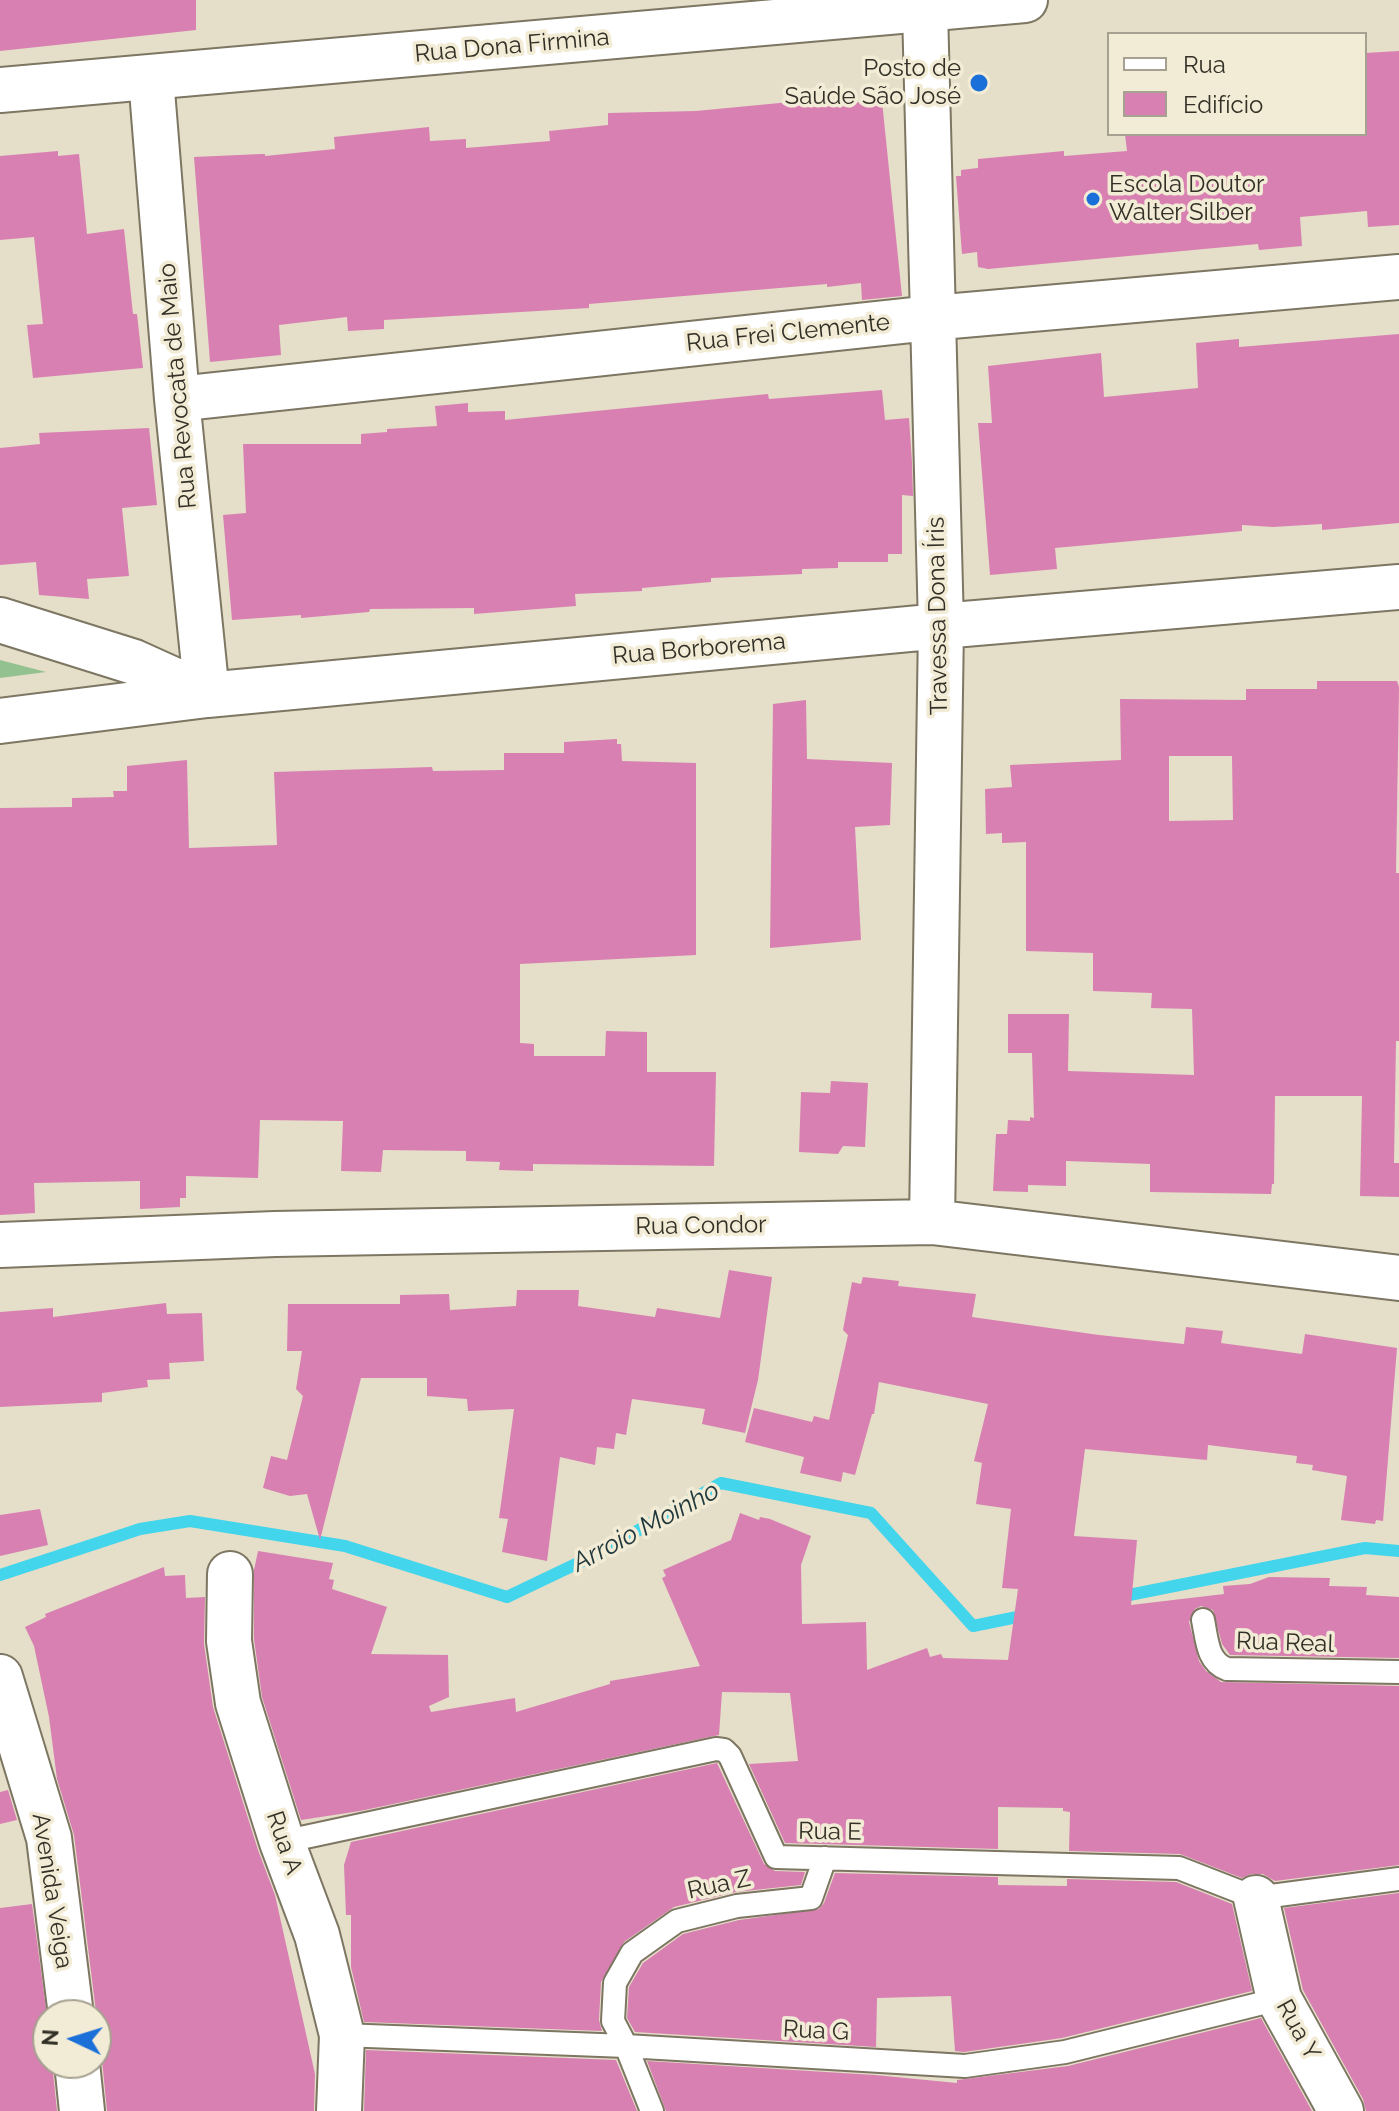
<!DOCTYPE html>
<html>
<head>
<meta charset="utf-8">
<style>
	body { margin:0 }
	#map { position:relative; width:1399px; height:2111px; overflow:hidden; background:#e5dec8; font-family:Raleway,sans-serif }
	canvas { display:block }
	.legend { position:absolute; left:1107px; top:32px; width:260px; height:104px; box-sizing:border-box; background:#f2ebd5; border:2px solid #a5a08f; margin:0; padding:10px 14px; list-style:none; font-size:24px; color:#323027 }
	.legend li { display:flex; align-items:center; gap:16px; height:40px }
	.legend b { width:40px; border:2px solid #a5a08f }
	.north { position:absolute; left:32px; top:1999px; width:80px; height:80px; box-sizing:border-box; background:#f2ebd5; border:2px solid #a5a08f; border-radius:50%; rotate:274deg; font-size:22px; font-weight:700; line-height:32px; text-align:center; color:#323027 }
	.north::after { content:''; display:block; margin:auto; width:28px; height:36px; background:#1a6fd8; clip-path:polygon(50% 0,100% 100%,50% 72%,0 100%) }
</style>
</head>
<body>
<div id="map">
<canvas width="1399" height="2111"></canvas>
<ul class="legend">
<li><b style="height:10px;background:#fff"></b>Rua</li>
<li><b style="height:22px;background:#d880b2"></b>Edifício</li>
</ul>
<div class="north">N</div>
</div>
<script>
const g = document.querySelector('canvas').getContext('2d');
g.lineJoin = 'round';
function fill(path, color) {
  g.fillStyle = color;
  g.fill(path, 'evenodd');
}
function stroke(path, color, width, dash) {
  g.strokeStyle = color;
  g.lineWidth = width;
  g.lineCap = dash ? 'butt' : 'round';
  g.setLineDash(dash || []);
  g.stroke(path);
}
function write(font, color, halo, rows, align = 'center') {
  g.font = font + ' Raleway,sans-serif';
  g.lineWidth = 7;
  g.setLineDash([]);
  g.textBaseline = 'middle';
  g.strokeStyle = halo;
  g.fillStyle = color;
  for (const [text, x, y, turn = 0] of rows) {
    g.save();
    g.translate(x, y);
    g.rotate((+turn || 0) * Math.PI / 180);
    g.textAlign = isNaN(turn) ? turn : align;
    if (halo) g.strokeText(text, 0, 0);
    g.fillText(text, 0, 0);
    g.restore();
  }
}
const green = new Path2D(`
	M0,660L46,672L0,678Z`);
const stream = new Path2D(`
	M0,1575L140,1529L190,1521L345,1546L507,1597L597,1554L721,1483L871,1513L973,1626L1027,1615
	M1119,1597L1365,1548L1399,1551`);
const building = new Path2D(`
	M0,0H196V30L0,51Z
	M1399,51V225L1368,227L1367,211L1300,217L1302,246L1259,250L1258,244L988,269L978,267L977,252L962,254L956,176H961V170L978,168V159L1064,151V156L1127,151L1125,134H1365V53Z
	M811,100V105L882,101L902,296L862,300L861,283L827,287V284L589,304V308L384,320V329L348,331L347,317L279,325L281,355L210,362L194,157L261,154H265V156L335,149L334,137L429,127L430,141L466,139V148L550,141L549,131L608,125V113L696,111Z
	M58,151V156L79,154L87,234L124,229L133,314H137L143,368L33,378L27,325L43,324L34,237L0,240V156Z
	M1399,334V523L1322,530V524L1273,527L1242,525V531L1055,548L1057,569L990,575L978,423H992L988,366L1101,353L1104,397L1198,388L1196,343L1239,339V347Z
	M882,390L885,420L909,418L912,462L913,496L902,495V554H888V562H838V568L802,569V574L711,578V582L642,588V591L575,594L576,606L474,614V608L370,609L369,612L301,618V615L232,620L223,515L246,513L243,444H361V434L387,432V429L437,426L435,406L468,403V412L505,411V420L768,394L769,399Z
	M149,428L157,505L122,508L129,576L87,579L89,599L39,595L36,562L0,565V448L40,444L39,433Z
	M1317,681H1397L1399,687L1396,873H1399V1041H1396L1394,1163H1399V1197L1360,1196L1362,1096H1275L1274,1184H1272L1271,1194L1150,1192V1164L1066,1161V1186L1028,1185V1192L993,1191L996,1134H1007L1008,1120L1030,1121V1117L1034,1118L1032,1053H1008V1014H1069L1068,1071L1194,1075L1192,1009L1151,1008L1152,993L1093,991V953L1026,951V842L1002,843V833L986,834L985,789L1012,787L1010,765L1121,760L1120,699L1246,700V689H1317ZM1169,756H1232L1233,820L1169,821Z
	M806,700L807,759L892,763L890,825L855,827L861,940L770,948L773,704Z
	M617,739V744H621L622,761L696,763V955L520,964V1043L534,1044V1056H605L606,1031L647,1032V1072H716L714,1166L533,1164V1171L499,1170L500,1162L466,1161V1151L383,1150L381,1172L341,1171L343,1121L260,1120L258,1178L186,1176V1198H180V1207L140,1209V1181L34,1183L35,1213L0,1215V808L72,807V798L114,797L113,791H127V766L187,760L189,848L277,845L274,772L432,767L433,771L504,770V753H564V742Z
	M831,1081L868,1083L865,1147L843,1146L838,1154L799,1152L801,1092L830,1093Z
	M729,1270L772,1277L758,1380L745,1433L702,1424L705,1409L632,1399L626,1435L616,1433L614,1449L597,1447L595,1465L560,1457L547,1561L502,1552L508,1519L499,1518L514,1409L468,1411L467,1399L427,1396V1378H361L320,1540L307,1494L290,1496L263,1488L271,1456L287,1460L303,1396L296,1389L302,1351H287L288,1304H400V1295L449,1294L450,1310L516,1306L517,1290H579L578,1306L655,1317L657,1308L720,1318Z
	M863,1277L899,1281L898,1286L976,1294L972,1317L1099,1335L1184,1344L1186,1327L1223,1331L1221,1343L1302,1354L1305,1334L1397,1348L1383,1521L1376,1520L1375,1524L1341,1520L1347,1476L1312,1470L1313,1465L1296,1463L1297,1456L1208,1445L1207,1460L1085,1449L1074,1536L1137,1540L1131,1605L1224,1594L1223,1586L1250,1584L1269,1577L1330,1578L1329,1586L1367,1587L1366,1595L1399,1597V1658L1230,1655L1222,1644L1213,1610L1201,1606L1195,1609L1189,1622L1199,1661L1206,1671L1221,1682L1399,1686V1865L1275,1881L1263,1874H1251L1242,1878L1180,1854L1069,1851L1070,1812L1063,1811V1808L998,1807V1849L785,1843L749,1764L798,1761L790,1693L722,1692L719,1735L360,1811L301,1820L262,1697L254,1639V1570L258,1551L333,1563L329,1579L334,1580L332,1589L387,1607L371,1654L448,1655L449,1697L429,1706L431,1712L515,1698L516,1712L610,1684V1681L700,1666L662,1578L666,1576L663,1570L731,1540L740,1513L759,1520L760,1517L770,1519L811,1536L801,1565L802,1624L866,1622L867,1670L927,1648L930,1657L941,1654L943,1658L1008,1660L1018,1589L1002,1588L1011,1509L976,1504L982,1463L974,1461L988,1404L879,1382L874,1414H872L855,1475L843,1472L841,1482L800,1473L804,1457L745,1442L754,1408L812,1422L814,1416L829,1420L848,1335L843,1330L852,1282L861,1284Z
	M166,1303L167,1314L202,1313L204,1361L169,1363L170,1379L147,1380L148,1387L102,1393V1402L0,1407V1312L53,1308V1317Z
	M40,1509L48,1545L0,1556V1515Z
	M164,1567L165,1576L185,1575L186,1598L205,1597L204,1644L213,1707L258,1850L275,1895L315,2074L314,2111H107L102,2060L96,2047V2012L74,1835L57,1779L49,1717L34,1646L25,1627L46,1617L45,1614Z
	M717,1763L764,1864L775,1871L805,1872L801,1885L736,1892L674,1907L624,1942L601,1982L599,2020L602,2031L364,2022L351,1967V1915H346L344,1865L351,1842Z
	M8,1790L17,1820L0,1824V1792Z
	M835,1873L998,1877V1885L1067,1886V1879L1176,1882L1232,1904L1252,1991L1062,2038L964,2052L955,2051L951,1996L877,1998L876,2047L635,2032L627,2018L629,1987L643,1963L683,1934L739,1920L819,1909L824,1903Z
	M1399,1893V2111H1366L1363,2099L1303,1990L1284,1908Z
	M32,1904L48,2023V2063H52L57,2111H0V1908Z
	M1261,2018L1312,2111H666L647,2061L875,2075L957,2083V2080L1068,2066Z
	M366,2050L616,2060L637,2111H364Z`);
const lane = new Path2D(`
	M1203,1620C1207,1639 1207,1662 1227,1669L1399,1672
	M282,1842L716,1749L724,1750L730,1756L776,1857L1179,1868L1256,1898L1399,1879
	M342,2035L626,2046L965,2066L1065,2052L1279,1999
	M652,2111L626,2046L613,2021L615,1983L632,1953L677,1921L737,1906L811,1898L825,1858`);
const street = new Path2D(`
	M925,10L941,626L932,1222
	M151,78L177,399L207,695
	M177,399L931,318L1399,277
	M0,620L134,662L207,695
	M0,721L207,695L941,626L1399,587
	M0,1245L275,1234L932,1222L1399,1278
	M230,1574L229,1641L238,1703L282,1842L317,1935L342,2035L339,2111
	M0,1677L49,1838L71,2015
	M1256,1898L1279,1999L1341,2111
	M77,2063L82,2111`);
const secondary = new Path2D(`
	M0,90L1025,0`);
const markers = [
	[979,83,10,"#1a6fd8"],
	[1093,199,8,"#1a6fd8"]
];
const streetNames = [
	["Rua Dona Firmina",512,46,-5],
	["Rua Frei Clemente",788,333,-6],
	["Rua Revocata de Maio",178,386,-95],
	["Travessa Dona Íris",938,616,-91],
	["Rua Borborema",699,649,-5],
	["Rua Condor",701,1226,-1],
	["Rua Real",1285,1643,2],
	["Rua E",830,1832,1],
	["Rua A",284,1843,71],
	["Rua Z",719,1885,-12],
	["Avenida Veiga",52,1891,81],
	["Rua Y",1298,2030,61],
	["Rua G",816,2031,3]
];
const poiNames = [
	["Posto de",961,69],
	["Saúde São José",961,97],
	["Escola Doutor",1109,185,"left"],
	["Walter Silber",1109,213,"left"]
];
const waterNames = [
	["Arroio Moinho",646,1527,-28]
];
fill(green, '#93c290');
stroke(stream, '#42d5ec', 12);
fill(building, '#d880b2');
stroke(lane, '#7c7662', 26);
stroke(street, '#7c7662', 48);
stroke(secondary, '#7c7662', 48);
stroke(lane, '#fff', 22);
stroke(street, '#fff', 44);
stroke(secondary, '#fff', 44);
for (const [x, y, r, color] of markers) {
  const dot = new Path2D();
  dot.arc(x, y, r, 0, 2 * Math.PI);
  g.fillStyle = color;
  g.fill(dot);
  stroke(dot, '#f2ebd5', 3);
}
write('24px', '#323027', '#f2ebd5', streetNames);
write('24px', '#323027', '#f2ebd5', poiNames, 'right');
write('italic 26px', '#21393d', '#f2ebd5', waterNames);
</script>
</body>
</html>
